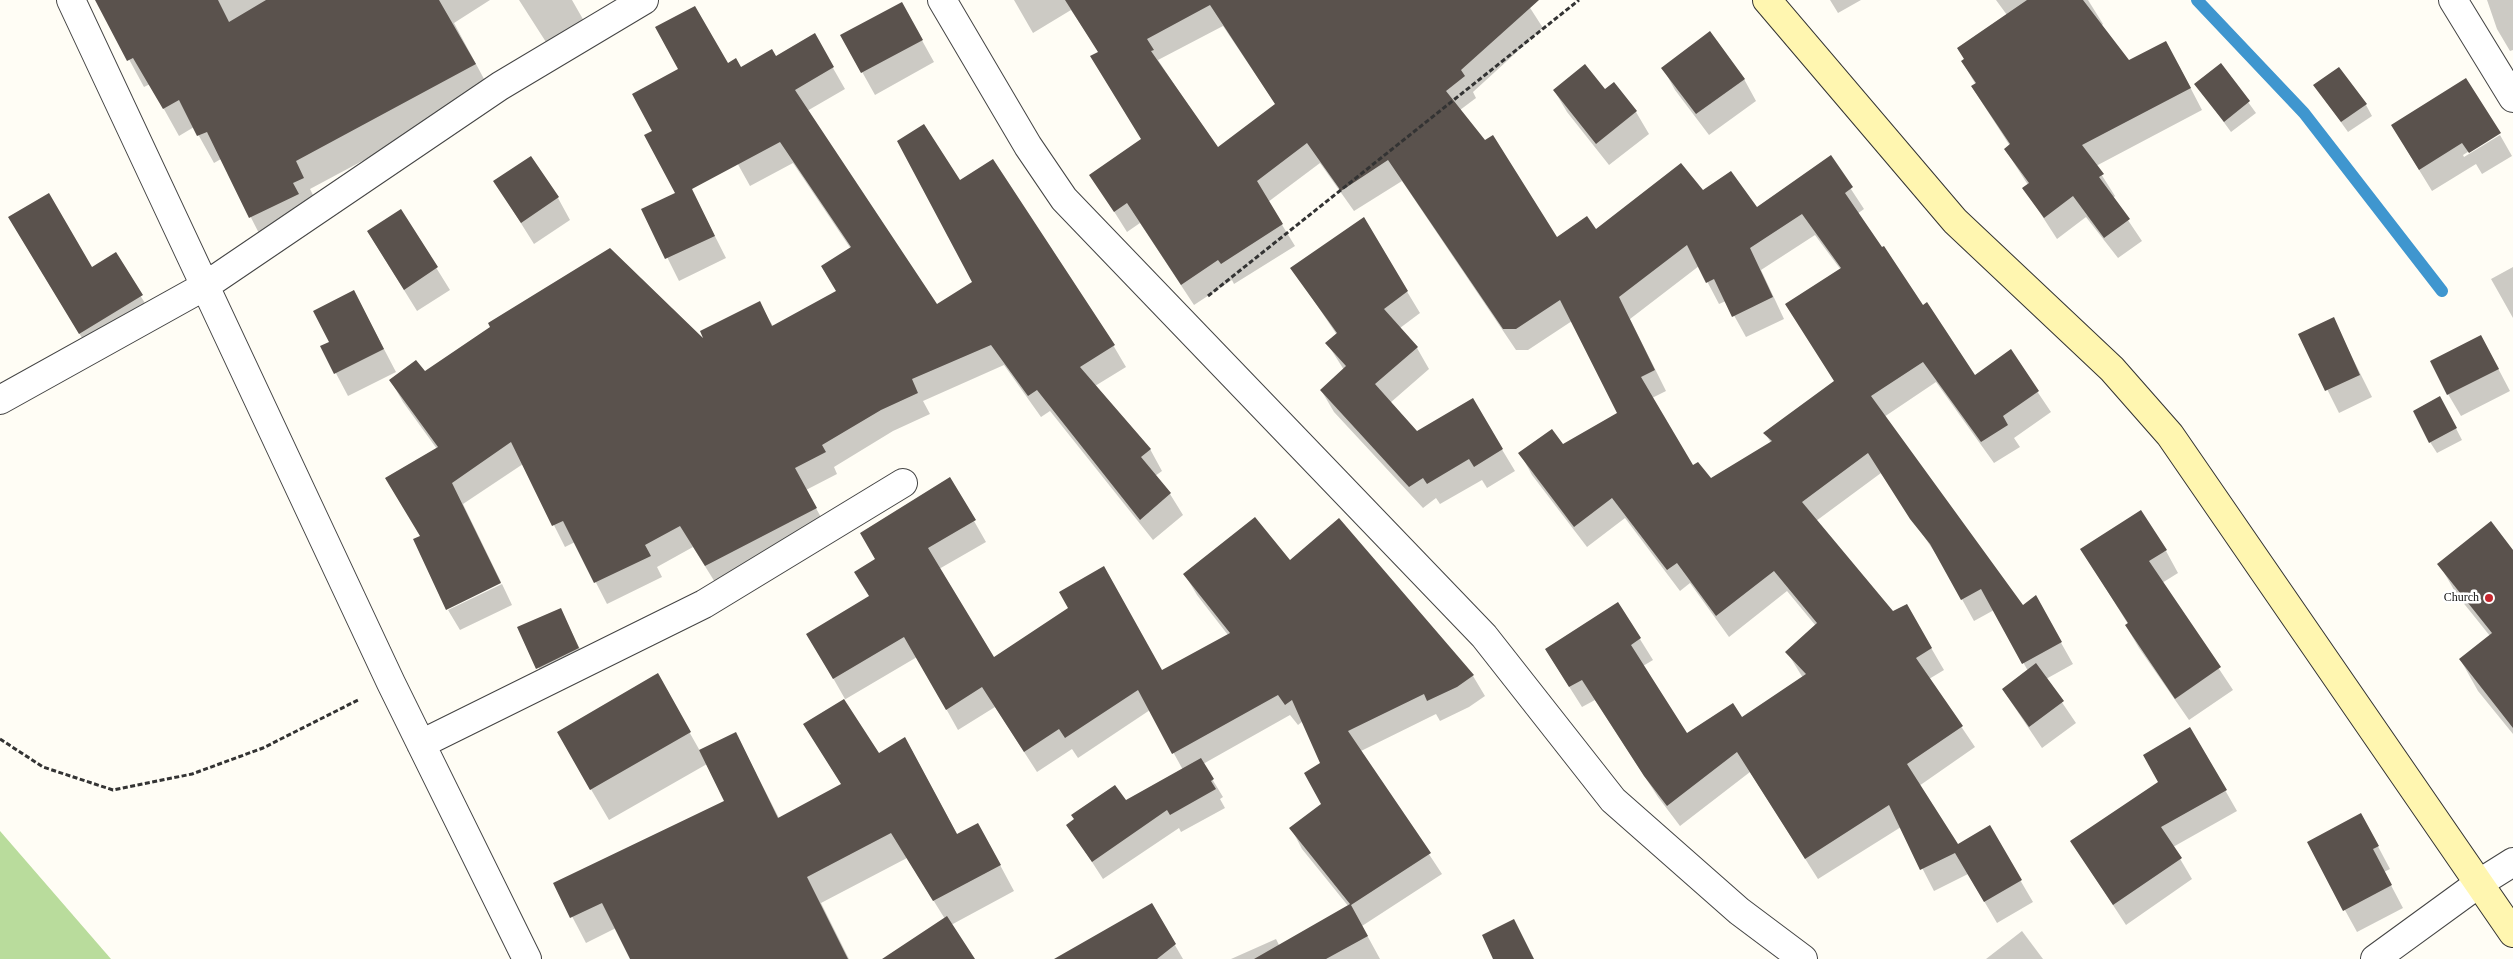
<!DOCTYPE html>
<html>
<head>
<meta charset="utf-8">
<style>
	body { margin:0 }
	canvas { display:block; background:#fffdf5 }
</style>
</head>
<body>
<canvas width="2513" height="959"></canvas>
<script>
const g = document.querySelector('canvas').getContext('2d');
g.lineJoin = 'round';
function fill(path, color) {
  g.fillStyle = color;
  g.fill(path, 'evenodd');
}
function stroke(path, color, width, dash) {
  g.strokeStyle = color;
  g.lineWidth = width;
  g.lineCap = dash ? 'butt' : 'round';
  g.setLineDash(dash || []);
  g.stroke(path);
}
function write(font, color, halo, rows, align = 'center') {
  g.font = font + ' "Times New Roman",serif';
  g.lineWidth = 5;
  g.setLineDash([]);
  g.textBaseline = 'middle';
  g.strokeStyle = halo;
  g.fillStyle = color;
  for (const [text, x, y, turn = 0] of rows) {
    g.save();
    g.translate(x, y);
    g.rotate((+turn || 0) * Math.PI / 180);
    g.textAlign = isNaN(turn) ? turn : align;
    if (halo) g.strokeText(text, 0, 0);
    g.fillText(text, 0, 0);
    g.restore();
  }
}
const forest = new Path2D(`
	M0,831L111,959H0Z`);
const shadow = new Path2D(`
	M97,0H490L454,23L491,92L310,189L318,205L265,245L221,159L214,163L194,127L179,136L150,84L144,87Z
	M519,0H572L584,21L553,53Z
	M1014,0H1525L1543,28L1473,92L1476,98L1460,110L1556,239L1596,231L1702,192L1756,208L1830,157L1864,209L1857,214L1974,377L2010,351L2051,412L2014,438L2020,447L1994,463L1936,382L1884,417L2022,607L2047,618L2073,664L2046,679L2076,723L2042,748L2003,690L2028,671L1994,610L1974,621L1942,563L1881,473L1816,521L1893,613L1906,605L1944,670L1929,679L1975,747L1919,786L1958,846L1989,827L2033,902L1997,923L1968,874L1934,891L1901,827L1818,879L1750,772L1680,826L1658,797L1595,700L1582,707L1546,650L1618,604L1653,660L1643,666L1686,734L1742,719L1803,678L1787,652L1816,626L1787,591L1729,637L1690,583L1680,591L1625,518L1587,547L1532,475L1520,453L1563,446L1618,413L1572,321L1528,350H1516L1402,181L1354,211L1320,163L1268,202L1295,246L1234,284L1232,280L1194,305L1140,223L1127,232L1091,175L1142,140L1099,52L1071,10L1033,33ZM1223,26L1276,105L1217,149L1158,60ZM1815,235L1841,270L1835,382L1765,433L1771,443L1710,480L1693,467L1652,398L1666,391L1630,319L1699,266L1719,304L1726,301L1746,337L1784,319L1761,270Z
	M1830,0H1861L1838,13Z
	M1996,0H2088L2103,24L2101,26L2129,62L2178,64L2202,110L2096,166L2115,196L2113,198L2142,241L2118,258L2086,217L2057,239L2024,188L2028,185L2005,149L2010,146L1972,87L1976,85L1962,61L2007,15Z
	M2487,0H2513V50L2510,51L2497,29Z
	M661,26L728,64L741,69L776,58L814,35L845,89L807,111L936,305L974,283L960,182L1113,345L1126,367L1095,386L1150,449L1162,471L1155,476L1170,494L1183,515L1153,540L1050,411L1041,417L1004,365L923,401L930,414L893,431L834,467L837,474L806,490L828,530L718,587L693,547L657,567L662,577L607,604L575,542L565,547L523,464L463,504L501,582L447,608L421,537L437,449L403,402L391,381L425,373L706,343L759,303L773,326L837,292L851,249L793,163L750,186Z
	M914,26L934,62L875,95L842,36Z
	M2221,65L2256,113L2231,132L2196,84Z
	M1663,68L1744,79L1756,101L1709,135L1675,90Z
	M1614,84L1636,112L1649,134L1609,165L1567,112L1554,90L1605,91Z
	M2315,86L2366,105L2372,116L2348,132Z
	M2499,132L2463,155L2464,157L2500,135L2512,156L2482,174L2476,164L2432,191L2405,147Z
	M495,182L558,198L570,220L534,244Z
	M690,187L726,258L679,281L643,209Z
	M401,211L450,290L417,311L368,232Z
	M1363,219L1420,313L1400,328L1417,348L1429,369L1390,403L1417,433L1472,400L1515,471L1487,488L1482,480L1440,504L1436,498L1423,508L1334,412L1321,390L1344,370L1327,343L1337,335L1292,268Z
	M22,239L91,269L115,254L154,318L93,356Z
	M2513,267V318L2491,279Z
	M354,292L396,372L348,396L322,347L331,342Z
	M2333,319L2372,397L2339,413L2300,335Z
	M2481,336L2510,391L2461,416L2448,394Z
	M2446,409L2462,440L2437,453L2430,442Z
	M950,479L986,542L939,569L993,659L1162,672L1228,635L1197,595L1185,575L1290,562L1473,676L1485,696L1469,707L1440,721L1436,714L1361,751L1442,874L1362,926L1380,959H1316L1349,907L1302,849L1291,828L1323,805L1322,764L1303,721L1298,725L1290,715L1203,764L1223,797L1220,799L1225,808L1181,832L1179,828L1103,879L1068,825L1126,802L1183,770L1150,710L1078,758L1072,749L1037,772L995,707L958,730L917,657L844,700L845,699L808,634L870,597L876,560Z
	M2166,551L2178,573L2162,583L2233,690L2189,720L2139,648L2126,626L2128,624L2095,571Z
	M2513,552V734L2478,691L2460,659L2490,636L2457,595L2439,564Z
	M502,584L512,605L460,630L448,610Z
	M560,609L591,671L550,691L519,628Z
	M657,675L700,751L736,734L779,818L842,785L820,750L879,755L905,738L958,836L992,850L1014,891L951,925L973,959H911L945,919L907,858L821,903L849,959H631L616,928L586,943L555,884L726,801L707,764L609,820L558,733Z
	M2190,729L2237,811L2173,847L2192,879L2126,925L2071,841L2160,782Z
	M2373,837L2390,869L2384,872L2403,908L2357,932L2308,843Z
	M1151,904L1183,959H1094Z
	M2022,931L2043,959H1986Z
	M1276,939L1286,959H1231Z`);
const stream = new Path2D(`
	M2197,0L2304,113L2442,291`);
const building = new Path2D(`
	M95,0H218L229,22L266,0H439L476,64L296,161L304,178L293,183L299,194L249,218L207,132L197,136L179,100L163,109L133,58L127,61Z
	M1065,0H1539L1461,70L1465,76L1446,91L1485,140L1493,135L1557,237L1587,216L1596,229L1681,163L1703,190L1731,171L1757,207L1831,155L1853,187L1845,193L1882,247L1884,246L1923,305L1927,302L1975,375L2011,349L2039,391L2003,416L2008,425L1981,442L1923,362L1871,396L2023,605L2036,595L2062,642L2022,664L1981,589L1961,600L1930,544L1910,519L1868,453L1802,502L1893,611L1907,604L1932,648L1916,658L1963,726L1907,764L1958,844L1990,825L2022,880L1984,902L1955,853L1920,870L1889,805L1805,859L1737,752L1667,806L1644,776L1582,680L1569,687L1545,649L1618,602L1641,638L1631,645L1687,733L1733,703L1742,717L1806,674L1785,652L1817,623L1774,571L1716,616L1677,563L1667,570L1612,498L1574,527L1518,453L1552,429L1563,444L1617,413L1560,300L1516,329H1503L1388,160L1341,191L1307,143L1257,181L1283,224L1221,264L1218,260L1181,285L1127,203L1114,212L1089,175L1141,139L1090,56L1098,52ZM1210,5L1275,104L1218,147L1151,51L1154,50L1147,39ZM1802,214L1841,268L1785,304L1834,381L1763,433L1772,441L1711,478L1698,462L1693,465L1641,377L1655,370L1619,297L1687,245L1706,283L1714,279L1732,317L1773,297L1750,248Z
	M2027,0H2083L2129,60L2166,41L2191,88L2082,145L2104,174L2099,177L2130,219L2104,238L2073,196L2044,218L2022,188L2029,183L2004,149L2010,144L1971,86L1976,83L1961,61L1964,59L1957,48Z
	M902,2L923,40L861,73L840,35Z
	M695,6L728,63L736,58L741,67L772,49L776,56L815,33L834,67L795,90L937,304L972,282L897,141L924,124L960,180L993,159L1115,345L1080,367L1151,449L1141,457L1171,493L1140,520L1037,390L1028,396L991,345L912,379L918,393L881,410L822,445L826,452L795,468L817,508L705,566L680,526L645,545L651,556L594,583L563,521L552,526L511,442L452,483L501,583L446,610L413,539L420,536L385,478L438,447L389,380L416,360L425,371L490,327L488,323L610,248L703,338L700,331L760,301L772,326L836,291L821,266L851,247L780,142L692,189L715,236L665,259L641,209L675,193L644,135L652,131L632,94L678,69L655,27Z
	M1710,31L1745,79L1696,114L1661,68Z
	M2221,63L2250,101L2224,122L2194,84Z
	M1585,64L1605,89L1614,82L1637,111L1596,144L1553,90Z
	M2339,67L2367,104L2341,122L2313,85Z
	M2466,78L2501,133L2469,153L2462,143L2419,170L2391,125Z
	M531,156L559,197L521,223L493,181Z
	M49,193L92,267L116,252L143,295L79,334L8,217Z
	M401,209L438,267L404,290L367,231Z
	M1364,217L1408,291L1384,309L1418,347L1375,384L1417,431L1473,398L1503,449L1474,467L1469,459L1427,484L1423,478L1409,487L1320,390L1346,366L1325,343L1337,333L1290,268Z
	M354,290L384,349L334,374L320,346L329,342L313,311Z
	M2334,317L2360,375L2325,391L2298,334Z
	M2481,335L2499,369L2447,395L2430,361Z
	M2440,396L2457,428L2429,443L2413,411Z
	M950,477L976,520L928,548L994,657L1068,608L1059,592L1104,566L1162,670L1230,633L1183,574L1255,517L1290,560L1339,518L1474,675L1457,687L1427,701L1424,694L1348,731L1431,853L1351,905L1368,936L1326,959H1254L1350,904L1289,828L1321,804L1304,773L1320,763L1292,700L1285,705L1278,695L1172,754L1138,690L1065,738L1059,729L1024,752L982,687L946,710L904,637L833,679L806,634L869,596L854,572L875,559L860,533Z
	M2141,510L2167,550L2149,561L2221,667L2175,699L2125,625L2128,623L2080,549Z
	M2491,521L2513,550V728L2459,659L2492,633L2437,564Z
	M561,608L579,648L536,669L517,627Z
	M2036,663L2064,701L2029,727L2002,689Z
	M658,673L691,732L590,790L557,732Z
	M844,699L879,753L905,737L957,834L978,823L1001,865L933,901L891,833L807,877L848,959H630L602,903L570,918L553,883L724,801L699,750L736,732L778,818L841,784L803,724Z
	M2190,727L2227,790L2161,827L2182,858L2113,905L2070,841L2158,782L2143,755Z
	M1201,758L1214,779L1211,781L1216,789L1170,815L1167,810L1092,862L1066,825L1074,819L1071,815L1115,785L1126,800Z
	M2361,813L2379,846L2373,849L2392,885L2343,911L2307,842Z
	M1152,903L1176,944L1157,959H1054Z
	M947,916L975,959H882Z
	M1514,919L1534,959H1493L1482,935Z`);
const path = new Path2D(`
	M1208,296L1579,0
	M0,739L43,767L113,790L192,774L263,748L360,699`);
const street = new Path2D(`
	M71,0L391,683L527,959
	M942,0L1028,146L1064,199L1484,636L1613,800L1739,911L1803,959
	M2453,0L2513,98
	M0,400L205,286L500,86L644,0
	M421,744L704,604L903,483
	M2375,959L2478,884L2513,862`);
const secondary = new Path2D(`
	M1767,0L1955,221L2112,369L2170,435L2513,933`);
const markers = [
	[2489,598,5,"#c4262e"]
];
const poiNames = [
	["Church",2479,598]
];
fill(forest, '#b9dc9c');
fill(shadow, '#0003');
stroke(stream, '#3f96cf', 12);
fill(building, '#5a524d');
stroke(street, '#444', 30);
stroke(secondary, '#333', 30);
stroke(path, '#333', 3, [5, 2.5]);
stroke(street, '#fff', 28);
stroke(secondary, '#fff6b0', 28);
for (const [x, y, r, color] of markers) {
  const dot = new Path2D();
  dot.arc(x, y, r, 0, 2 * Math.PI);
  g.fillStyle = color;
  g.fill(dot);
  stroke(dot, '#fff', 2);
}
write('12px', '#111', '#fff', poiNames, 'right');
</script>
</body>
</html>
